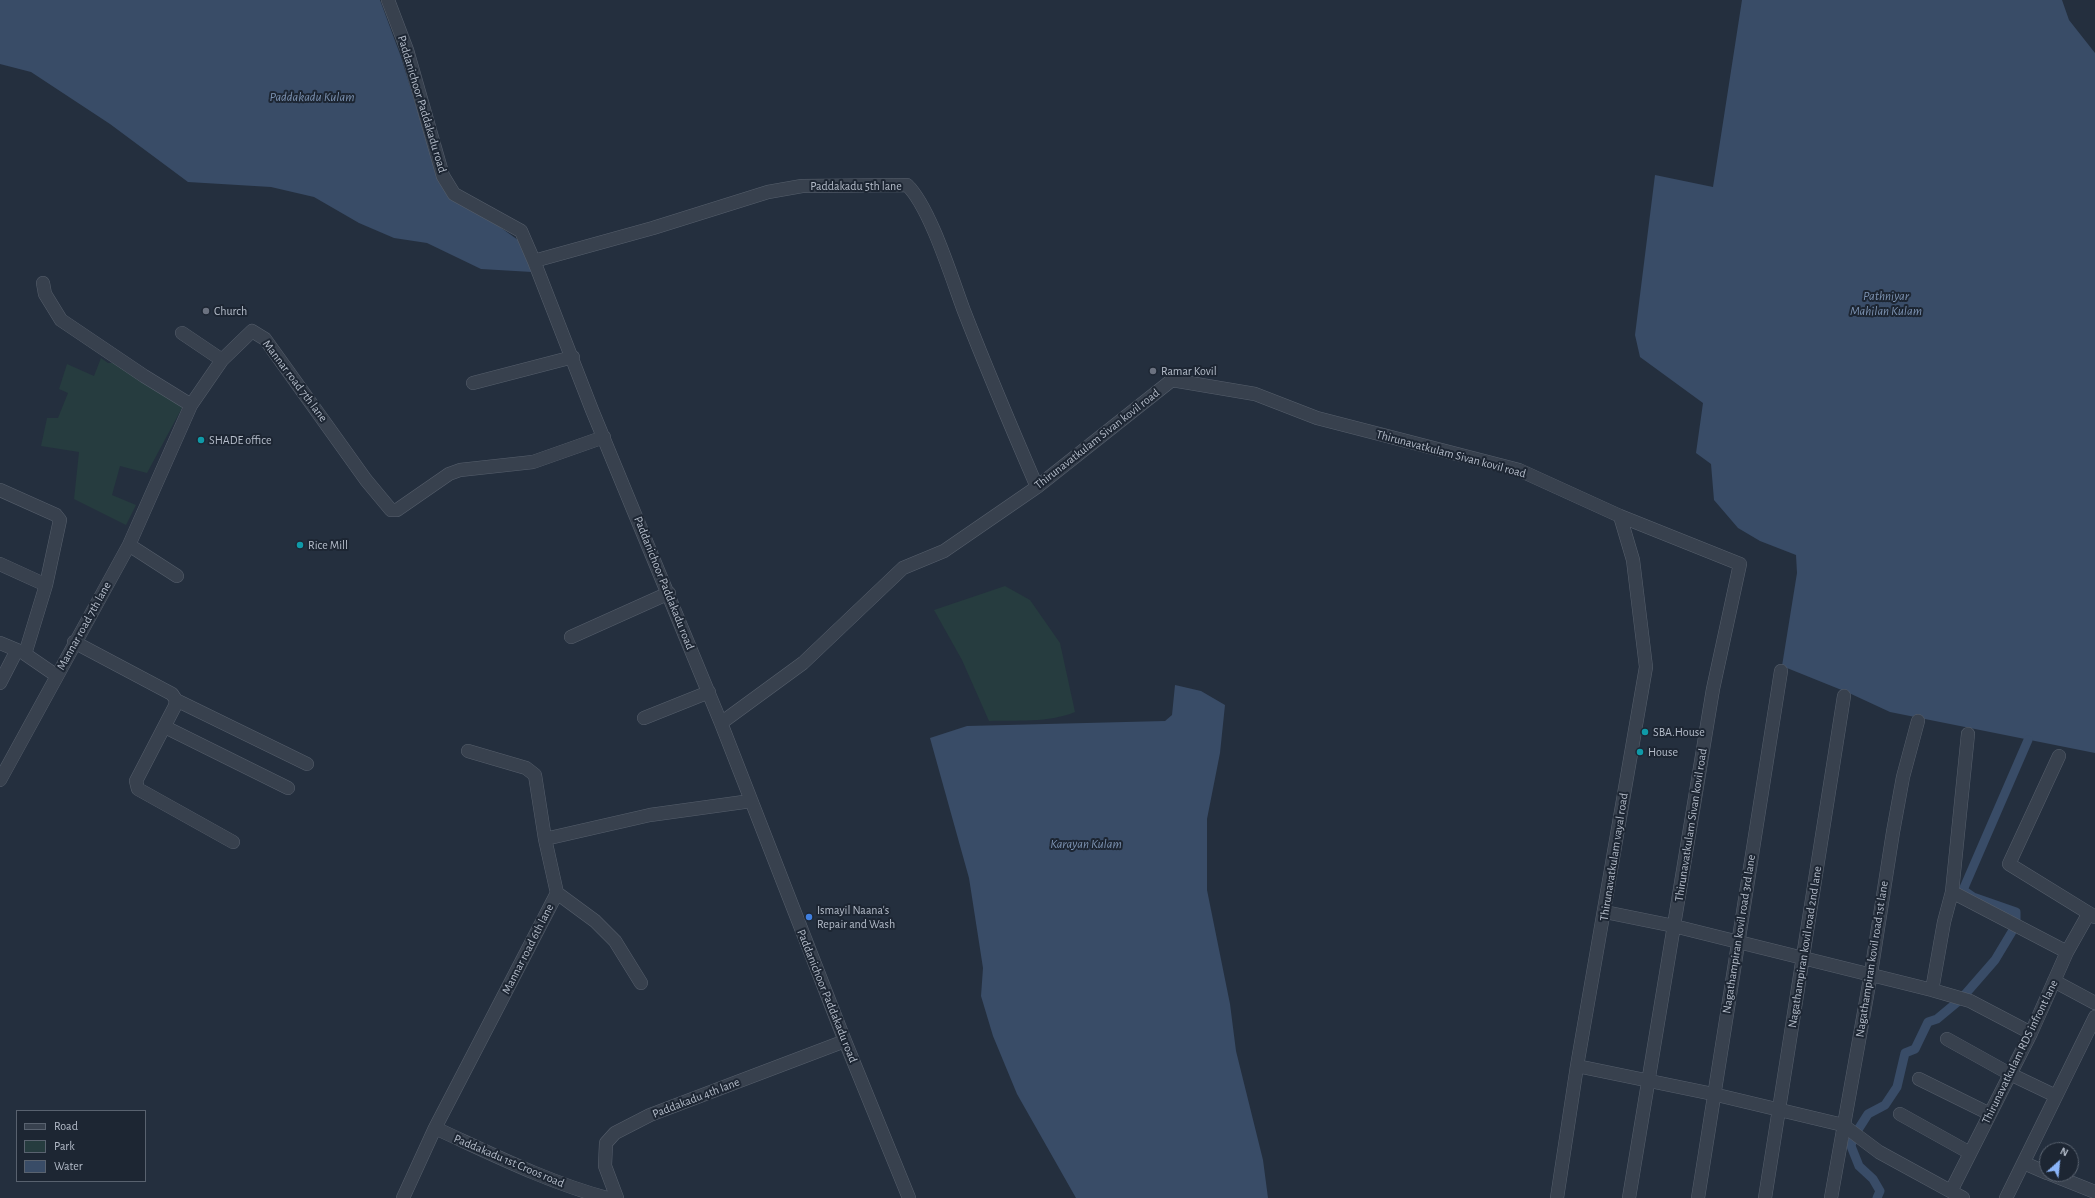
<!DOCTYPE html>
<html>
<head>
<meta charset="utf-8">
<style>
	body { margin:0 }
	#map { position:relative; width:2095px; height:1198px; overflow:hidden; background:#242f3e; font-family:"Alegreya Sans",sans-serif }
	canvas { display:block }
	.legend { position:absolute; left:16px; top:1110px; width:130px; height:72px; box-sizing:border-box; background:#1d2633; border:1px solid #59626f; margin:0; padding:5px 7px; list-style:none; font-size:12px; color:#b4bcc9 }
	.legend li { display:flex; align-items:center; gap:8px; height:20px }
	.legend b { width:20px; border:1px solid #59626f }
	.north { position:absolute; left:2039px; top:1142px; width:40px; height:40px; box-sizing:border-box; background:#1d2633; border:1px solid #59626f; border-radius:50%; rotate:27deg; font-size:11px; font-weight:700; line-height:16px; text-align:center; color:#b4bcc9 }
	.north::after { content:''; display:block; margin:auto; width:14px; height:18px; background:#8ab4f8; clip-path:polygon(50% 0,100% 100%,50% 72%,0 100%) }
</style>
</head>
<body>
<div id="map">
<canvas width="2095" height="1198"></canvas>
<ul class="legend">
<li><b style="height:5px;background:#38414e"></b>Road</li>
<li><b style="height:11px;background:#263c3f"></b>Park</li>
<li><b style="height:11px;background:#394c67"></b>Water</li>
</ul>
<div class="north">N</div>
</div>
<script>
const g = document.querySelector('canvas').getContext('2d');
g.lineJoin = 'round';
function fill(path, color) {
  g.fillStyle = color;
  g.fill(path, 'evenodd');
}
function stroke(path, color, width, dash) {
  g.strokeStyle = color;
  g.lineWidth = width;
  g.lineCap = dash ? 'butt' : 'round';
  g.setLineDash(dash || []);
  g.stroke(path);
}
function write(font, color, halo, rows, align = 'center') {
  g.font = font + ' "Alegreya Sans",sans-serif';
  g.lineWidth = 4;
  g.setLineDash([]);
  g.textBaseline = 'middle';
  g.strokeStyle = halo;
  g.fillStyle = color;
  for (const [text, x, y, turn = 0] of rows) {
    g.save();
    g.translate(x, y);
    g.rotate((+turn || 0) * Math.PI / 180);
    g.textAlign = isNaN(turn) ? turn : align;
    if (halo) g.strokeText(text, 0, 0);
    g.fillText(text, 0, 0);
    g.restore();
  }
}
const green = new Path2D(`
	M101,358L108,363H116L183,406L147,473L120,466L112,495L136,505L126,525L74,499L79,452L41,446L47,418H58L68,393L59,389L67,364L94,376Z
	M1005,586L1030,600L1060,643L1075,712C1048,723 1017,720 989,721L962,660L934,610Z`);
const water = new Path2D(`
	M0,0H380L401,57L440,184L518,240L532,272L481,269L427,243L394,238L359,223L314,197L271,187L188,182L110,124L31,72L0,64Z
	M1742,0H2062L2069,20L2095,53V753L1890,712L1849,693L1782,666L1797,573L1796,555L1760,541L1738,528L1714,500L1711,464L1696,453L1703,403L1640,357L1635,335L1655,175L1713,187Z
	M1175,685L1201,691L1225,705L1220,753L1207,819V890L1230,1004L1236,1051L1263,1160L1268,1198H1076L1017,1094L993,1036L981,996L983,968L969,878L930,738L967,726L1165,721L1172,715Z`);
const canal = new Path2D(`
	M1877,1198L1880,1191L1873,1179L1859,1166L1851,1146L1854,1136L1868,1114L1885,1105L1897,1087L1905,1053L1915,1049L1928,1022L1937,1019L1961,999L1995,960L2016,925V912L1973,897L1963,890L2028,740`);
const minor = new Path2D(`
	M388,0L407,50L443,176L454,194L521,231L534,261L592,410L721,723L845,1041L909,1198
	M534,261L653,228L768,192L802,186L907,185C930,207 952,279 964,311C987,370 1012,429 1037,487
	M43,283L45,294L61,320L144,376L191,405
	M182,333L222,360
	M473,383L573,357
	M0,490L56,515L60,520L46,585L25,654L57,676
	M129,545L177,576
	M0,564L46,585
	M571,637L669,593
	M74,642L172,694L176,700L175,706L136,781L138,789L233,842
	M0,643L24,653
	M0,683L17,650
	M176,700L307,764
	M644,718L709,692
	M721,723L803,663L903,568L944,551L1037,487L1172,380L1255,394L1317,418L1519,470L1620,516L1740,564L1713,689L1629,1198
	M165,727L288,788
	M468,751L526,768L535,775L545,839
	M2059,756L2009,864L2095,917
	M0,780L129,545L191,405L222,360L252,331L265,339L366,480L391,510H397L449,474L460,470L533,462L604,437
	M1952,892L2067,952
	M557,893L595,921L615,941L641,983
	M1605,912L1674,926L1932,990L1944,922L1952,892L1968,734
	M2054,981L2095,1003
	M1932,990L1970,1001L2031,1033
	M1947,1039L2010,1074L2056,1096
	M1577,1066L1713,1094L1843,1125L1879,1152L1963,1198
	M1919,1079L1990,1114
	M1900,1114L1970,1153
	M435,1128C492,1154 547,1182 607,1198
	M2024,1163L2047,1173
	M2050,1174L2095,1192
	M1951,1191L2031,1033L2067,952L2089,913
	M403,1198L435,1128L557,893L545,839L650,815L751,801
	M617,1198L605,1166L606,1143L615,1133L650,1115L845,1041
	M1557,1198L1577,1066L1646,667L1633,560L1620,516
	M1698,1198L1781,671
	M1765,1198L1844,696
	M1831,1198L1871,973L1893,832L1903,777L1918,721
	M2006,1198L2095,1017`);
const markers = [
	[206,311,4,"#6b7280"],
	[1153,371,4,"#6b7280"],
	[201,440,4,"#0f9aa8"],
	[300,545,4,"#0f9aa8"],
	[1645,732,4,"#0f9aa8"],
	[1640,752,4,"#0f9aa8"],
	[809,917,4,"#3f7fe0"]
];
const streetNames = [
	["Paddanichoor Paddakadu road",422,104,73],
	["Paddakadu 5th lane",856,186],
	["Mannar road 7th lane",295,381,53],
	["Thirunavatkulam Sivan kovil road",1097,439,-38],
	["Thirunavatkulam Sivan kovil road",1451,454,15],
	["Paddanichoor Paddakadu road",664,583,68],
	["Mannar road 7th lane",84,626,-61],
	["Thirunavatkulam Sivan kovil road",1691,825,-81],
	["Thirunavatkulam vayal road",1614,857,-81],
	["Nagathampiran kovil road 3rd lane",1739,934,-81],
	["Nagathampiran kovil road 2nd lane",1805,947,-81],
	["Mannar road 6th lane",528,949,-63],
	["Nagathampiran kovil road 1st lane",1872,959,-81],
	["Paddanichoor Paddakadu road",827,996,68],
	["Thirunavatkulam RDS infront lane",2020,1052,-64],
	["Paddakadu 4th lane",696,1098,-21],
	["Paddakadu 1st Croos road",509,1161,23]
];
const poiNames = [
	["Church",214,311],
	["Ramar Kovil",1161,371],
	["SHADE office",209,440],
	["Rice Mill",308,545],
	["SBA.House",1653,732],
	["House",1648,752],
	["Ismayil Naana's",817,910],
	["Repair and Wash",817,924]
];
const waterNames = [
	["Paddakadu Kulam",312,97],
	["Pathniyar",1886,296],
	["Mahilan Kulam",1886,311],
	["Karayan Kulam",1086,844]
];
fill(green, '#263c3f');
fill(water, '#394c67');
stroke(canal, '#394c67', 9);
stroke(minor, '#565f6c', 14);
stroke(minor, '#38414e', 13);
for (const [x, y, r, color] of markers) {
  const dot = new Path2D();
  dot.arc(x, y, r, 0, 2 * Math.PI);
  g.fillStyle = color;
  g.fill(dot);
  stroke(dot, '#1d2633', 1.5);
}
write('12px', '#b4bcc9', '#1d2633', streetNames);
write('12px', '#b4bcc9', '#1d2633', poiNames, 'left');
write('italic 13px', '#7c92b1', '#1d2633', waterNames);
</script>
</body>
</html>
